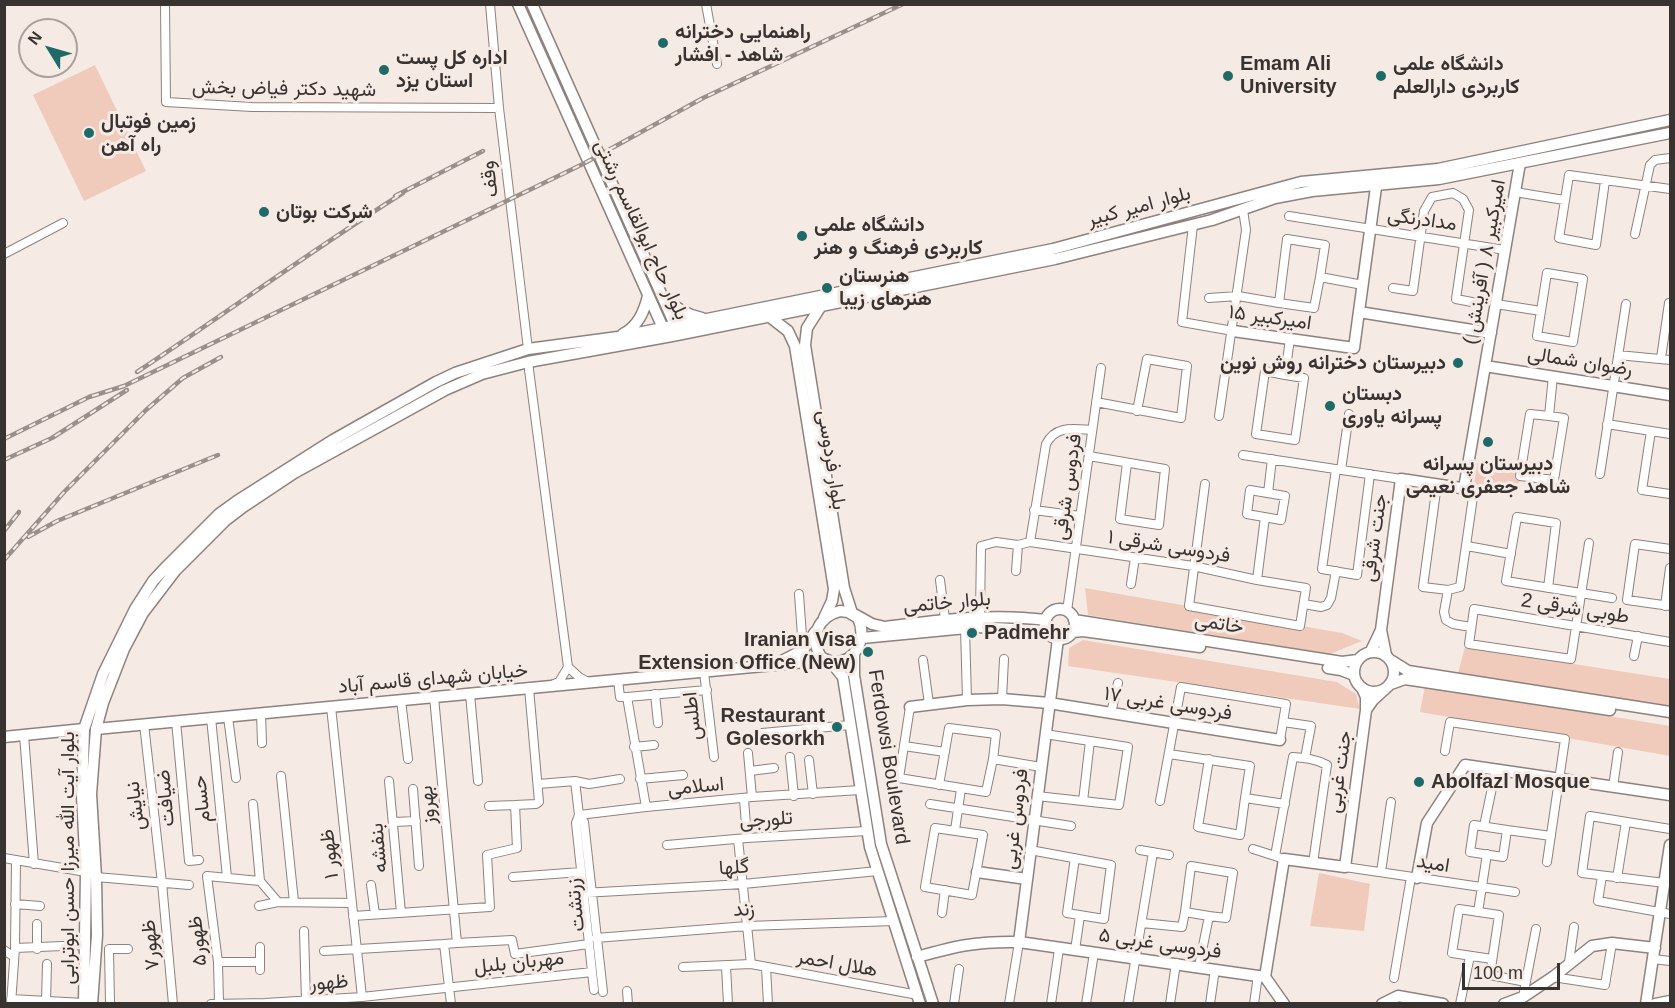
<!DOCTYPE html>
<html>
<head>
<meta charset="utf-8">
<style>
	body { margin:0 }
	#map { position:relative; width:1675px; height:1008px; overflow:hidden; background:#f6eae5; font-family:Arial,sans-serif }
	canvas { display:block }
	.frame { position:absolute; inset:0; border:6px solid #383331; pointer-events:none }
	.north { position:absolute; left:18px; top:18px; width:60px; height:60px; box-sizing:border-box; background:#f6eae5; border:2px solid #aaa19d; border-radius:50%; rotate:307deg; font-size:16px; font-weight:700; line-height:24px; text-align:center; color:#383331 }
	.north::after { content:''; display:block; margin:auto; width:21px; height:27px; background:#1e6a68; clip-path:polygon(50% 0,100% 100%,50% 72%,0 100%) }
	.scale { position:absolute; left:1462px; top:963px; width:98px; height:27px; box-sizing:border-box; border:3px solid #383331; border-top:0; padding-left:8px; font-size:18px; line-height:21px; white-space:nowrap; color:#383331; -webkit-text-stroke:4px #f6eae5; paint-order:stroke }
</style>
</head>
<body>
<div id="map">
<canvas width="1675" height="1008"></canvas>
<div class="frame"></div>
<div class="north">N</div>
<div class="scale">100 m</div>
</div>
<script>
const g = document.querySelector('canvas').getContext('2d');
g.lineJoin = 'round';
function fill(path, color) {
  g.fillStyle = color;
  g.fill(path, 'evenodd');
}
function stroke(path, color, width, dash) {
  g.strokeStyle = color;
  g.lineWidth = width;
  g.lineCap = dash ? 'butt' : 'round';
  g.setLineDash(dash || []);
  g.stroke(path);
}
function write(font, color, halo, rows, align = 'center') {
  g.font = font + ' Arial,Vazirmatn,sans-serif';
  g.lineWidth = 6;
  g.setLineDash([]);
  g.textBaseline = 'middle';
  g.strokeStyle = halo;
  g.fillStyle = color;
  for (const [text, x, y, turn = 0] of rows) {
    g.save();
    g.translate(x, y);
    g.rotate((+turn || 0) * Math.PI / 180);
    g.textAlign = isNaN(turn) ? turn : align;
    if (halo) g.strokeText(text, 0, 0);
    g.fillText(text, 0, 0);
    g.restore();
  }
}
const green = new Path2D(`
	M95,65L146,171L84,201L33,95Z
	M1477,463L1521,471L1517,493L1474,486Z
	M1085,588L1342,633L1362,641L1330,654L1088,615Z
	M1083,640L1337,682L1356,694L1360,709L1068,666L1069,648Z
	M1465,647L1670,679V709L1458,673Z
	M1425,686L1670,726V756L1420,712Z
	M1319,873L1370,884L1364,931L1310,926Z`);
const minor = new Path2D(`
	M165,4L166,102L252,107L499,108
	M490,4L499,108L528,349
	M706,4L717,64
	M1605,181L1596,245L1559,238L1569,175L1670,189
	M1515,192L1564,200
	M1289,216L1505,250
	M1193,225L1182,322L1233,331
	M1635,234L1650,165L1655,160L1670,158
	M4,254L63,223
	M1547,273L1583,279L1573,342L1537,336Z
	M1320,277L1314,308L1279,303L1287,239L1325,245L1320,277L1363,285
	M1393,288L1413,291L1424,211L1432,197L1453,193L1463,199L1469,210L1456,299L1477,303
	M1209,298L1238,296L1279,303
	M1496,304L1541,311
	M1618,355L1670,360
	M1661,358L1669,303H1670
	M528,362L568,667
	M1285,375L1304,378L1295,440L1256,434L1265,371L1285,375L1290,339
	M1096,402L1181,418L1187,366L1147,359L1137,411
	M1219,416L1246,230L1243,210
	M1549,416L1564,418L1554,480L1520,476L1530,414L1549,416L1553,376
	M1607,424L1670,434
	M1651,431L1642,490L1670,494
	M1243,455L1401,479
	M1089,456L1165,469L1159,525L1120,519L1127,463
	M1336,469L1322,569L1357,575L1370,474
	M1341,470L1349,414
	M1600,474L1626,304
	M1205,484L1189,606L1300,626L1306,588L1257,580L1265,517
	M1437,484L1423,587L1448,590L1460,587L1474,490
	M1250,490L1285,496L1281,520L1247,514Z
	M1268,493L1272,459
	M1034,510L1080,516
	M1030,542L1046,444C1056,425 1073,429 1092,430
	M1589,543L1571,659L1469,644L1474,609L1670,642
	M1467,546L1511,554
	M1670,549L1635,544L1627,600L1670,606
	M1016,571L1018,545
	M940,580L945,619
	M1131,584L1135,558
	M1548,588L1556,523L1517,517L1506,581L1612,598
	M1448,590L1444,612L1446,620L1453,624L1471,627
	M799,594L803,650
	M1304,604L1321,607L1327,605L1331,598L1336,571
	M1665,606L1670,568
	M1067,611L1101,368
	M980,617L981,546L996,542L1018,545L1030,542L1193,566L1257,580
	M965,628L967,700
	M1634,656L1638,636
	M923,660L929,704
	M568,667L579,677L588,682
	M704,672L714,757
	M618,680L620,697H627
	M554,684L559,682L568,667
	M707,690L627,697L646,807L752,797L860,790
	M470,694L478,781
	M655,694L658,723
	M434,697L457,943L444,944L451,1004
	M1002,699L1004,659
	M401,700L408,759
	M331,707L362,997
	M910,707L899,778L986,792L993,759L1041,767
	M261,713L262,743
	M1111,713L1118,683
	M228,717L236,778
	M211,718L227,877
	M176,721L189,861L199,860
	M144,724L162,883L173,1004
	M762,733L850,725
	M1045,734L1090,741
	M24,735L34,864
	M1280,740L1283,722L1311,726L1305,758
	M904,746L945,752
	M634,747L654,745
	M1445,751L1450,722L1565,739L1547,862
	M748,753L752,797
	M1169,754L1250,766L1245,798
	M790,757L794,796
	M1209,759L1198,827L1240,835L1245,798L1285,804
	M809,760L813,794
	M750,771L774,768
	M281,776L294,902
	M640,779L683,775
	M389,781L401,913
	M575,781L589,784L620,779
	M538,784L575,781L579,815L576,823L594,990
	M939,785L949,728L996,734L993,759
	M1613,787L1618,752
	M413,789L419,866
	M1037,796L1119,805L1128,747L1090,741L1083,801
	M744,799L747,838
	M1160,801L1181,687L1286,704L1283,722
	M253,804L260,881
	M930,804L1071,826
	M489,806L515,805
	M579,815L584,822L603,992
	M579,815L646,807
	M394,822L416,821
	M1474,825L1507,830L1503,857L1470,852Z
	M1484,826L1496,769
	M935,828L983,835L972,895L925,887Z
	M955,830L961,789
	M1507,830L1551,836
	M738,839L751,964
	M667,845L747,838L867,831
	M1253,849L1275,856
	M1030,850C1057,855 1084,860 1111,865L1104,919L1067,913L1075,858
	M1140,850L1169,855
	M4,858L86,872
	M1284,859L1275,856L1293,757C1305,758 1316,759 1327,765L1313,863
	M1345,867L1515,892
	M1381,872L1391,802
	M1602,876L1598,901L1670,914
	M96,877L189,885
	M513,877L581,872
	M1617,878L1626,822
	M1665,883L1582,873L1590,816L1670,829
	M371,885L375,914
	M583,893L743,884L878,871
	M15,904L40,906
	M259,906L278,902
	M1478,912L1487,854
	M942,913L945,890
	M353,916L490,907L487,855L517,848L515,805L536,804L539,802L529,688
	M1142,923L1182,927L1185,912
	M37,924V949
	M304,931L306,1001
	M596,938L747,926L894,921
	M457,943L512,940L515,954L589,944
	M15,948L86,945
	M4,950L14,957
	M1075,950L1080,916
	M324,951L444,944
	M1492,959L1452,953L1459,909L1499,915L1490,975L1526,982
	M1653,959L1670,961
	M218,962H260
	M1569,962L1574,927
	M726,966L728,1004
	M1199,966L1209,916L1185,912L1191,866L1233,873L1226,918L1209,916
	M683,967L751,964L918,995
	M766,967L768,1004
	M260,970V947
	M1553,977L1605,985L1612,943
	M1394,978L1411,877
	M627,991L628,1004
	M1523,997L1536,929
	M11,999L84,1003
	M46,1001L47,964
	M110,1003L109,949H128
	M219,1003L218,962L207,876L260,881L278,902L352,903
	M11,1004L15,948L16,860
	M211,1004L265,1003L362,997L592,972
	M954,1004L959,969
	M1009,1004L1019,942
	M1051,1004L1059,949
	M1086,1004L1094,953
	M1128,1004L1153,852
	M1170,1004L1176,963
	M1210,1004L1215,969
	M1254,1004L1258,975
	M1460,1004L1470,956`);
const tertiary = new Path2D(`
	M1359,312L1491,333
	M1233,331L1354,348L1376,187
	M1485,366L1670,395
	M1464,488L1520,163
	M1381,630L1386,655
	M1371,651L1381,630L1401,479L1474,490
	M780,662L803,650L815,632
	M1362,688L1366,697V710
	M910,707L967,700L1002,699L1049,703L1280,740
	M96,729L827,660
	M4,737L84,729
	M977,872L1027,879
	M1417,878L1427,823L1465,765L1670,795
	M1019,942L1058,639
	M917,957C956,946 978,941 1019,942L1265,977L1284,1004
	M1265,977L1284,859L1345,867L1366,710L1373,700L1385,689
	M1382,1004L1398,996L1443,1004
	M1504,1004L1523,997L1553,977L1592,946L1612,943L1655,948
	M1646,1004L1670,845`);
const secondary = new Path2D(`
	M518,4L663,328L672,336L675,325L532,4
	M664,297C675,308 687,315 702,318
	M821,306L807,328L805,345L844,588L852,613
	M770,317L788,331L795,346L834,589L832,601L824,618
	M623,334C638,326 644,312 648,296
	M1045 624a15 15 0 1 1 30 0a15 15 0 1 1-30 0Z
	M840,611L848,612L858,618C870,643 848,674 821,657C809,637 818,617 840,611Z
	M854,614L872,624L885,627C939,620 992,613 1046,620
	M1074,620L1342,662L1358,660
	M1073,632L1083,631L1200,647
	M862,638L977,627L1046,631
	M1354 672a20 20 0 1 1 40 0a20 20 0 1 1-40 0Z
	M854,654V675L881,844L933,1004
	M830,661L843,677L870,847L920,1004
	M1392,661L1408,671L1670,712
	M1328,668L1341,670L1354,675
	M1391,684L1405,679L1610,710
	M84,1004L86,872L82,796L84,729L103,674L135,609L153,581L167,566L219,514L237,501L333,440L436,382L455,373L528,349L618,337L1053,249L1301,182L1438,169L1670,120
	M92,1004L97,935L96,877L91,794L96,729L103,703L124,649L143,613L175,571L226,520L243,507L294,473L445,390L482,374L528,362L672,336L1055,259L1212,220L1275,198L1312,191L1439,179L1670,133
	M1655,1004L1670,1001`);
const rail = new Path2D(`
	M395,196L483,151
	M137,372C226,313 312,250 403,193
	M4,439L89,397L124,386L583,164L703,98L903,4
	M4,460L52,438L127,390
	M4,531L19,512
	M28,537L57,521L218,455
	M4,560L65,491L146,410L183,378L221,357`);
const markers = [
	[663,43,6,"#1e6a68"],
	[384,70,6,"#1e6a68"],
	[1228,76,6,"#1e6a68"],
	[1381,76,6,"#1e6a68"],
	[89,133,6,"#1e6a68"],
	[264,212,6,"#1e6a68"],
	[802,236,6,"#1e6a68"],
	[827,288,6,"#1e6a68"],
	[1458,363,6,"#1e6a68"],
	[1330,406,6,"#1e6a68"],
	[1488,442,6,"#1e6a68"],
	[972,633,6,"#1e6a68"],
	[868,652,6,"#1e6a68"],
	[837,727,6,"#1e6a68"],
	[1419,782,6,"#1e6a68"]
];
const poiNames = [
	["راهنمایی دخترانه",675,32],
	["شاهد - افشار",675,55],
	["اداره کل پست",396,58],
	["استان یزد",396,81],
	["Emam Ali",1240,64],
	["University",1240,87],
	["دانشگاه علمی",1393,64],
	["کاربردی دارالعلم",1393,87],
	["زمین فوتبال",101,122],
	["راه آهن",101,145],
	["شرکت بوتان",276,212],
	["دانشگاه علمی",814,225],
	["کاربردی فرهنگ و هنر",814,248],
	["هنرستان",839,276],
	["هنرهای زیبا",839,299],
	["دبیرستان دخترانه روش نوین",1446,363,"right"],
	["دبستان",1342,394],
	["پسرانه یاوری",1342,417],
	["دبیرستان پسرانه",1488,464,"center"],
	["شاهد جعفری نعیمی",1488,487,"center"],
	["Padmehr",984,633],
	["Iranian Visa",856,640,"right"],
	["Extension Office (New)",856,663,"right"],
	["Restaurant",825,716,"right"],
	["Golesorkh",825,739,"right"],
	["Abolfazl Mosque",1431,782]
];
const streetNames = [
	["شهید دکتر فیاض بخش",284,89,1],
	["وقف",490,179,-97],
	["بلوار امیر کبیر",1139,207,-15],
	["مدادرنگی",1422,220,8],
	["بلوار حاج ابوالقاسم رشتی",641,230,65],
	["امیرکبیر ۸ ( آفرینش )",1485,262,-80],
	["امیرکبیر ۱۵",1270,318,8],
	["رضوان شمالی",1580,362,9],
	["بلوار فردوسی",831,460,81],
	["فردوس شرقی",1068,487,-82],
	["جنت شرقی",1375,538,-82],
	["فردوسی شرقی ۱",1169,547,9],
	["بلوار خاتمی",947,603,-5],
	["طوبی شرقی 2",1575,609,9],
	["خاتمی",1219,624,9],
	["خیابان شهدای قاسم آباد",433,679,-5],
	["فردوسی غربی ۱۷",1168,704,9],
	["اطلس",693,716,-96],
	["Ferdowsi Boulevard",888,757,81],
	["جنت غربی",1340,772,-82],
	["اسلامی",696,787,-5],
	["ضیافت",166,798,-95],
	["حسام",202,799,-96],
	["بهروز",428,805,-95],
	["نيايش",136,806,-97],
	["فردوس غربی",1016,819,-83],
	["تلورجی",766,820,-4],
	["بنفشه",379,848,-95],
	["ظهور ۱",330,854,-96],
	["بلوار آیت الله میرزا حسن ابوترابی",68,858,-90],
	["امید",1433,864,9],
	["گلها",734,868,-4],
	["زرتشت",576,905,-96],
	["زند",744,910,-3],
	["ظهور۵",198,941,-96],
	["فردوسی غربی ۵",1160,944,8],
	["ظهور۷",151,945,-95],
	["مهربان بلبل",519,963,-6],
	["هلال احمر",837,964,10],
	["ظهور",329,983,-4]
];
fill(green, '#f0cbbc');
stroke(minor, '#8e827e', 10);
stroke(tertiary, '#8e827e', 13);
stroke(secondary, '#8e827e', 13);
stroke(minor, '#fff', 8);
stroke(tertiary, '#fff', 10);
stroke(secondary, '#fff', 10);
stroke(rail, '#99908c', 4.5);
stroke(rail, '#f6eae5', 2, [7]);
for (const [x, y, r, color] of markers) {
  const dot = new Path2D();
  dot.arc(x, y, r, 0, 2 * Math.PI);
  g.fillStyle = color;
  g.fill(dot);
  stroke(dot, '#f6eae5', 2);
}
write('bold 20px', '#383331', '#f6eae5', poiNames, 'left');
write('20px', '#383331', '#f6eae5', streetNames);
</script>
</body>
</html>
